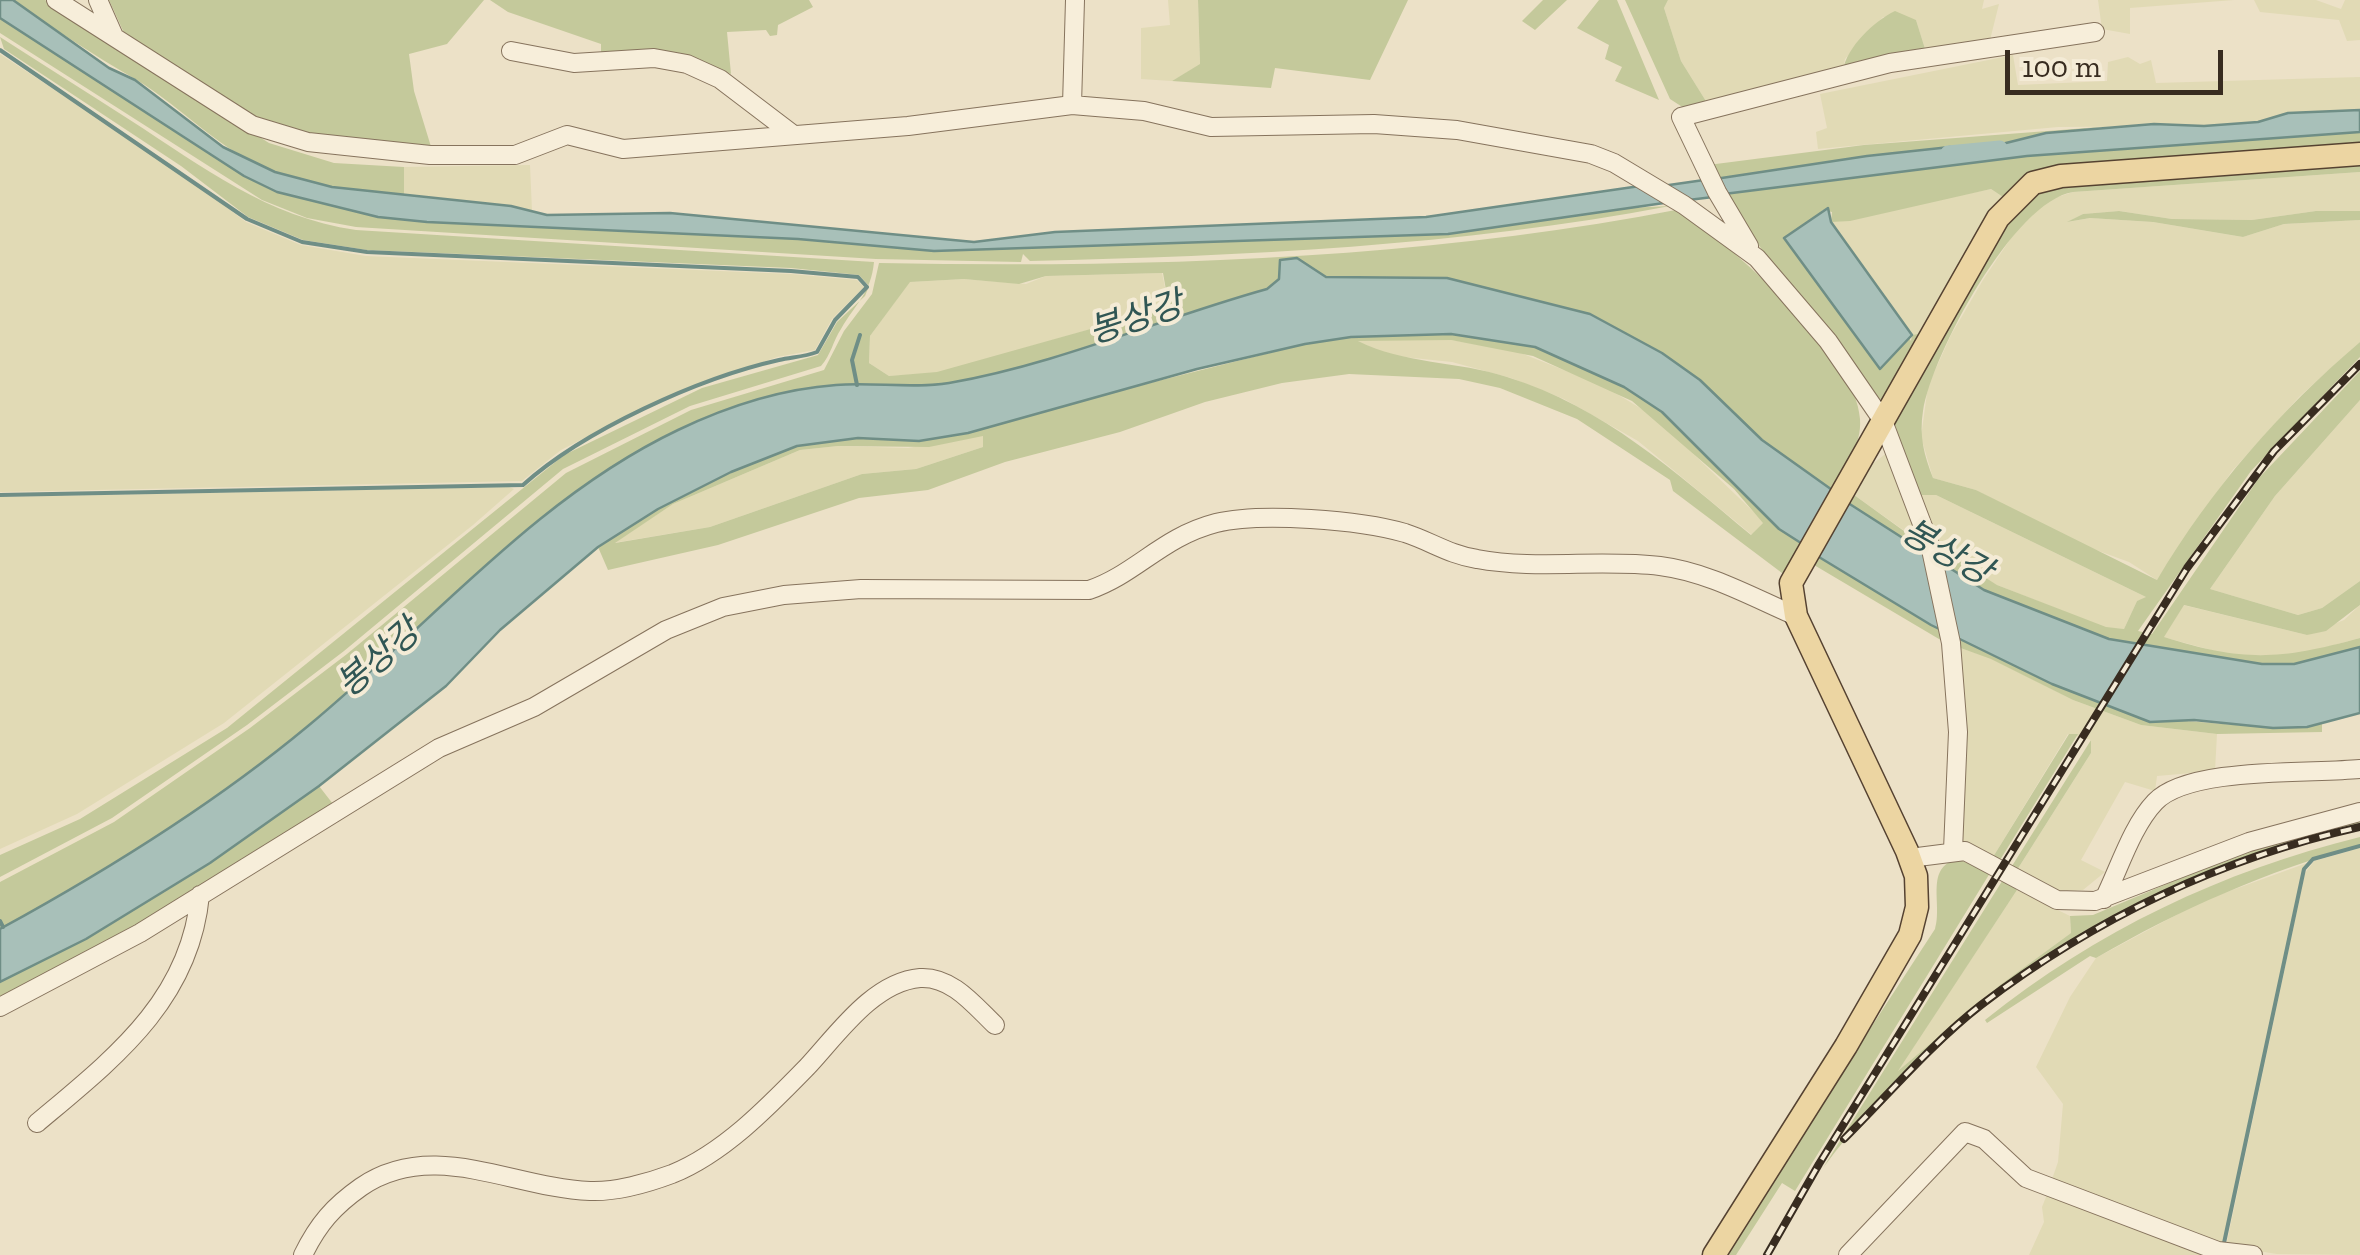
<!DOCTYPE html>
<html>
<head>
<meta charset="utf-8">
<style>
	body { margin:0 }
	#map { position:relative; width:2360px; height:1255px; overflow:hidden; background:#ece1c7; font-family:"Zilla Slab",serif }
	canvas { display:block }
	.scale { position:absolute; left:2005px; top:50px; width:218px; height:45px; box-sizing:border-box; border:5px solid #382c20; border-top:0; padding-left:12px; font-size:30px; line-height:35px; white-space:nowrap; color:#382c20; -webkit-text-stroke:8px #f4ebd6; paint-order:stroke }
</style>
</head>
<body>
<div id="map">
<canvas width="2360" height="1255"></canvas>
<div class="scale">100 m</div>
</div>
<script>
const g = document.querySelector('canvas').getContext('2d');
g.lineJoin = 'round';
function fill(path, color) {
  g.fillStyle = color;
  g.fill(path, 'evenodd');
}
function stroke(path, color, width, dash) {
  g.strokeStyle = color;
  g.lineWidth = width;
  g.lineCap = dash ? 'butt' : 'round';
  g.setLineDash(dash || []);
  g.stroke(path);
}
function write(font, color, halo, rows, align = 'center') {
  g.font = font + ' "Zilla Slab","Noto Sans KR",serif';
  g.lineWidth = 8;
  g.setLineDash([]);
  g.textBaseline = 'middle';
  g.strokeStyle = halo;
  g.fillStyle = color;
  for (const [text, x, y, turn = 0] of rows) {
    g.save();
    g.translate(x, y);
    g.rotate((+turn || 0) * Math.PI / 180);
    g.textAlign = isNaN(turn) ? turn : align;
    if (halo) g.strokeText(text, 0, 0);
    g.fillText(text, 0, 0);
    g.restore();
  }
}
const farmland = new Path2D(`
	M1168,0H1198L1200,65L1172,81L1141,79V28L1170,25Z
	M1668,0H1984L1982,9L1999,4L1990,40L1926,52L1916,20L1883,17L1845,59L1843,70L1709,106L1681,61L1664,8Z
	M2098,0H2234L2130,8V34L2102,29Z
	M2254,0H2316L2341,9L2345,0H2360V40L2347,41L2339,20L2260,12Z
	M0,54L178,171L246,222L301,245L366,256L791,274L857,280L864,287L832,319L815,350L777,357L661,399L561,450L522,481L0,492Z
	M2013,55L2018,85L2107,81L2108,62L2128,57L2140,64L2151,60L2156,83L2360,77V110L2288,113L2258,122L2204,126L2058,127L1818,149L1816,132L1827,128L1820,94Z
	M530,165L532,211L404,196V167Z
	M2360,172V211H2316L2252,220L2172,219L2119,211L2083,214L2068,222L2090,218L2153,222L2243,237L2284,224L2360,220V342L2299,397L2232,471L2157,580L2129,562L2074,542L1976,490L1933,478L1921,437L1928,386L1951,335L1983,280L2023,220L2045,201L2073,192Z
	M1991,189L2003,197L1919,335H1912L1831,222Z
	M1162,273L1169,307L937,373L889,376L869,363L870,336L909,282L964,279L1026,284L1046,276Z
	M1356,340H1451L1513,350L1602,385L1655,417L1764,522L1752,535L1638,441L1564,399L1511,378L1452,362L1384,355Z
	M2360,400V581L2322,608L2298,615L2210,589L2275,496Z
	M983,435V447L916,469L862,474L710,527L613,543L673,504L800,450L838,446L908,448Z
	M1888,452L1922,537L1916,539L1850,492L1867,468Z
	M509,487L514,489L473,525L224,723L77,814L0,849V497Z
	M1920,495H1936L2148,598L2137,601L2124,629L2106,628L1997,585L1937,549Z
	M2183,605L2307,635L2344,620L2360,605V638L2294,656L2230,655L2163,637Z
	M1957,647L1991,658L2073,700L2141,725L2217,734L2215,771L2157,776L2155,791L2125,782L2081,860L2105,872L2083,890L2058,891L2017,870L2091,753V740L2068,734L1993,857L1965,843L1960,837Z
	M2360,848V1255L2277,1254L2226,1246L2305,873L2314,861Z
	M2307,863L2222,1247L2051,1182L2058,1162L2063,1104L2036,1067L2070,997L2096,958L2202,901Z
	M2017,890L2070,916L2071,933L2000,985L1895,1074Z
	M2048,1192L2219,1255H2029L2044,1222L2042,1207Z`);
const green = new Path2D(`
	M13,0H45L269,143L334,163L404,167V196C361,191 317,187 275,172C220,152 184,108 135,79C93,55 53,28 13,0Z
	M109,0H484L447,44L409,54L414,91L432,150L335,141L239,113L125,35Z
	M490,0H809L813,7L778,25L777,35L770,36L766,30L727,32L731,74L698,61L601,59V44L508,12Z
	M1198,0H1408L1370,80L1275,68L1271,88L1172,81L1200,64Z
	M1543,0H1567L1535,30L1522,21Z
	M1599,0H1617L1659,100L1615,81L1622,67L1605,59L1609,45L1577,28Z
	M1625,0H1668L1664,8L1681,61L1709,106L1687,110L1670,99Z
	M1895,11L1916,20L1926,52L1843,70C1847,47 1874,21 1895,11Z
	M0,18L244,176C301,203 365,215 427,222L798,239L934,251L1448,234L1606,209L1670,206C1459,246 1245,256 1030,261L1023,254L1021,262L876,259L356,227L307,218L262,200L0,33Z
	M0,37C43,65 87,92 130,120C203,167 267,217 356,230L874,262C871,293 856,303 841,329C833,341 831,355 821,366L690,406L563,469L344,651L247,725L112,818L0,877V855L80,819L227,728L564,455L702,388L818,355L837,322L865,296L869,286L859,275L791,268L367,250L303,240L248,217L181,166L4,49Z
	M2113,126L2046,133L1970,152L1950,147L1867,156L1715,179L1708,165L1864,145Z
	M2360,132V149L2032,177L1884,401L1876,397L1771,263L1724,194L2027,156ZM1991,189L2003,197L1919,334L1912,335L1911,341L1822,210L1832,212L1831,222L1850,221Z
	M2360,163V172L2073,192C2014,201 1932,354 1923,411C1919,436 1924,455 1933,478L1976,490L2157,580C2211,489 2280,410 2360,342V357L2251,471L2138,631L2152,634L2259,478L2360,371V400L2275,496L2210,589L2298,615L2322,608L2360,581V605L2326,631L2307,635L2184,605L2164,637C2243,662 2280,660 2360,638V647L2293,664H2262L2109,639L1984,590L1845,501L1850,492L1915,539L1922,537L1997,585L2106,627L2124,629L2137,601L2146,597L1936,495H1920L1890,426L2008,216L2034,195L2070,185Z
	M1681,209C1731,248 1857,354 1860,419C1862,444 1845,470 1835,492L1762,440L1700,380L1662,353L1590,314L1447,278L1326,277L1312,270L1279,279L1267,289C1162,318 1058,363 949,383C913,390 873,382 836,385C781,389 728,406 678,430C535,498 428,627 308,726C213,805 108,870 0,929V882L114,822L250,728L347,654L566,473L691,410L824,370L844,331L872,294L879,263C1147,268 1418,260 1681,209ZM1163,273L1169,307L937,372L889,376L869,363L870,336L910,282L964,279L1019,284L1046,276Z
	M2119,211L2172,219L2252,220L2316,211H2360V220L2284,224L2243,237L2153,222L2090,218L2067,222L2083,214Z
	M1451,334L1535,347L1624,387L1662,412L1769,519L1804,545L1786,576L1673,491L1670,480L1577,419L1500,388L1459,379L1349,374L1282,383L1205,402L1120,432L1005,462L928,490L859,498L718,545L608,570L598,547C659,508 725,467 796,447C836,436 878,439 919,441L1305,344L1351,337ZM1451,340L1533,356L1632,401L1734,489L1763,523L1751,535C1675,472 1604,407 1507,377C1458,361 1403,364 1358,341ZM983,436V447L916,469L862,474L710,527L615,543L673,504L800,450L838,446L929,447Z
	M1814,554L1931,625L2052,684L2137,717L2273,728L2322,724V732L2217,734L2141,725L2073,700L1991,659L1944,642L1809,562Z
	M2069,734H2078L2000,860L1993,857Z
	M2091,740V753L2017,870L2012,866Z
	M319,786L333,804L195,895L0,1000V982C113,925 216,859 319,786Z
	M2360,820V824C2151,874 1952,995 1823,1168L2004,878L2017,890L1898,1071L2000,985L2071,933L2070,916L2093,915L2255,847Z
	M2360,837V845C2268,871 2180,909 2096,958L2090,956L1987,1023L1985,1020C2096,931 2222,871 2360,837Z
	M1958,859L1990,873L1795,1191L1782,1183L1736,1255H1723L1935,929C1943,904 1924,867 1958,859Z`);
const water = new Path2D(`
	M0,0H13L109,68L135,80L223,147L275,172L332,187L511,206L547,215L670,213L974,242L1055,232L1426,217L1640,186L1664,203L1448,234L934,251L798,239L427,222L378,217L277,192L244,176L0,18Z
	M2360,110V132L2027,156L1724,194L1715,179L1867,156L1950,147L1970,152L2046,133L2154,124L2204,126L2258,122L2288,113Z
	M1704,180L1713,197L1680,201L1662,186Z
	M1828,208L1831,222L1912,335L1880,369L1784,238Z
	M1297,258L1326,277L1447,278L1590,314L1662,353L1700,380L1762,440L1835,492L1804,545L1779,529L1662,412L1624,387L1535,347L1451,334L1351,337L1305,344L1197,369L968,433L919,441L858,438L797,446L731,472L658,509L598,547L500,630L446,686L319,786L210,863L86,939L0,982V929C108,870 213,805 308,726C428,627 535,498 678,430C728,406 781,389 836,385C873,382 913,389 949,383C1058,364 1162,318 1267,289L1279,279L1280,260Z
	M1845,501L1984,590L2109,639L2262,664H2294L2360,647V713L2307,727L2273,728L2194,720L2150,722L2052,684L1931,625L1814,554Z`);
const stream = new Path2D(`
	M0,50L247,219L302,242L367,252L791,271L858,277L867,287L835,320L817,352C804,357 792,357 779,360C699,378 584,430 523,485L0,495
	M857,385L852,360L860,335
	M0,921L3,927
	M2224,1243L2304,869L2313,859L2360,846`);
const canal = new Path2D(`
	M1948,153L2000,148`);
const minor = new Path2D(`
	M56,0L252,125L308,142L430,155H515L567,135L623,149L908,126L1072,105L1144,111L1211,127L1374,124L1457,130L1591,154L1614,163L1684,205L1757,258L1828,341L1883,421L1930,545L1951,643L1958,732L1953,850
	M98,0L113,34
	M511,51L574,63L654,58L687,64L720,79L791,133
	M1072,105L1075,0
	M1749,246L1717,192L1681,117L1890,63L2095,32
	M1910,858L1965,851L2057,900L2095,901L2249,842L2360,812
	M2104,899C2119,869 2132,826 2155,802C2189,766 2312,774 2360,769
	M0,1007L140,933L439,748L534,707L666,630L723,607L784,595L861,589L1089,590C1136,574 1162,537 1216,523C1261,512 1360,520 1405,533C1430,541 1450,555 1477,559C1536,570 1600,559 1660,566C1708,572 1752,597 1796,616
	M37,1123C113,1059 190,1001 200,895
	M303,1255C318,1224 334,1206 361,1187C433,1138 512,1188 590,1191C615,1192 648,1183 672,1174C724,1153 769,1106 808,1066C837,1035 873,982 920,978C952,976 975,1006 995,1025
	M1848,1255L1965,1132L1984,1139L2026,1178L2218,1251L2253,1255`);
const major = new Path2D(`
	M1714,1255L1846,1046L1910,935L1917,907L1916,876L1907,851L1796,616L1791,583L1998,218L2033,183L2061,176L2360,154`);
const rail = new Path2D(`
	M1844,1139C1888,1095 1932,1043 1981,1005C2094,919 2222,858 2360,827
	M1767,1255L1819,1164L2187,568L2274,451L2360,364`);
const waterNames = [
	["봉상강",1136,319,-18],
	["봉상강",1946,553,29],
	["봉상강",379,659,-41]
];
fill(farmland, '#e1dab5');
fill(green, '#c4c99b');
fill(water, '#a8c0b9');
stroke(water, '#6f8e86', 2.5);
stroke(stream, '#6f8e86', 4);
stroke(canal, '#a8c0b9', 15);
stroke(minor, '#86735d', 20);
stroke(major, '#554231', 25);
stroke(minor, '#f7eeda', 18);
stroke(major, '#ecd5a2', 22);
stroke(rail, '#382c20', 8);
stroke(rail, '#f4ebd6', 4, [11]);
write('italic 35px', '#305654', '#f4ebd6', waterNames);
</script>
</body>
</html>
